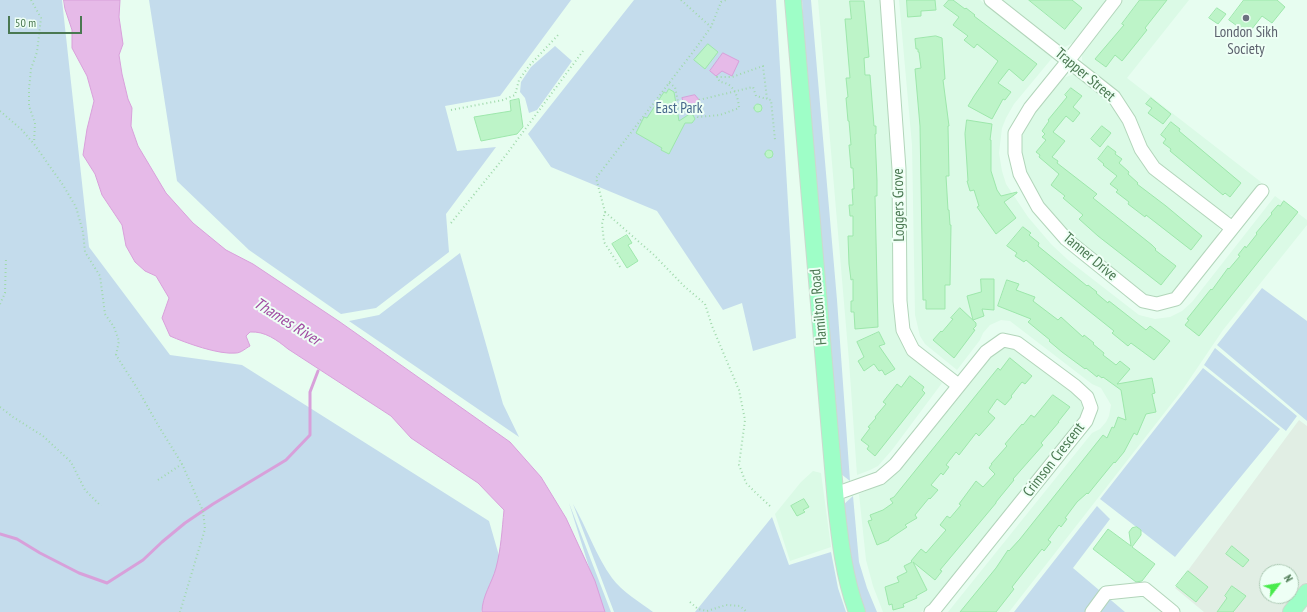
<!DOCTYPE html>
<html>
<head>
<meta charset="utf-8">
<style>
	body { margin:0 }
	#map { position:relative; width:1307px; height:612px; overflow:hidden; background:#e7fdf0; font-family:"PT Sans Narrow",sans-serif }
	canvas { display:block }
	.north { position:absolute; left:1259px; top:564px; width:40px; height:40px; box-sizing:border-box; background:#eefff5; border:1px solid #acc9b3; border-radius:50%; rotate:59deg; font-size:11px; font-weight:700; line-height:16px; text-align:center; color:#4a7851 }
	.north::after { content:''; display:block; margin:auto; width:14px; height:18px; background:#48eb4c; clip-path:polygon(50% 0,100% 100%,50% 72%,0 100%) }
	.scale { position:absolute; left:8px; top:16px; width:74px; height:18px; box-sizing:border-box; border:2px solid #4a7851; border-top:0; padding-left:5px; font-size:12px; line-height:14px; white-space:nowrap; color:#4a7851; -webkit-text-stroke:3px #eefff5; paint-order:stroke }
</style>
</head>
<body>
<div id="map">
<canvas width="1307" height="612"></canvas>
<div class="north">N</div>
<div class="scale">50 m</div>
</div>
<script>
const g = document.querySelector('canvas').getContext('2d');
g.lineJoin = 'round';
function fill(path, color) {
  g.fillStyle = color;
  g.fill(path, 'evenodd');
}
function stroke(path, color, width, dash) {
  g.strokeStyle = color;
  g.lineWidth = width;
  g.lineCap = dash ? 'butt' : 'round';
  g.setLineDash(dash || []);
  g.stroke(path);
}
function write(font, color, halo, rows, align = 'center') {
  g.font = font + ' "PT Sans Narrow",sans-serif';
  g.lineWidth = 4;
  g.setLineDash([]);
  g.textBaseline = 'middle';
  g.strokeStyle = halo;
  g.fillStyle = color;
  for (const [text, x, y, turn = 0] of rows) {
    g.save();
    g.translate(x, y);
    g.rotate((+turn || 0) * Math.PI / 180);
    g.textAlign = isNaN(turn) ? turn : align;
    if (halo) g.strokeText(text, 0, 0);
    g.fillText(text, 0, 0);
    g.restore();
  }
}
const residential = new Path2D(`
	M818,0H880L893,140L895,318L898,332L903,346L911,356L942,383L892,450L878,466L870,470L857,475L849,361Z
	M899,0H980L1053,57L1014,104L1006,118L1002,128L999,153L1002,171L1006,184L1028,217L1051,244L1068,260L1139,315L1155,319L1170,317L1182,311L1192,302L1275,196L1307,220V225L1223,330L1183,389L1009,612H948L1092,433L1100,429L1106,422L1109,416L1111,405L1101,388L1092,384L1010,321L1001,320L990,325L983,333L980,340L957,370L925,344L920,336L915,315L912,145Z
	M1001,0H1107L1074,42L1065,47L1057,44Z
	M1123,0H1189L1127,78L1261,182L1235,214L1229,216L1223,215L1164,169L1153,158L1092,73L1082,61V51Z
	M1074,74L1111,104L1124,123L1139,156L1158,180L1210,218L1220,229L1218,236L1172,293L1159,297L1145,294L1072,236L1037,194L1023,168L1021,139L1029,119L1061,79Z
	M1004,346L1016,348L1078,397L1082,404L1083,415L933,602L921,612H883L873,586L866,560L859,494L881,484L893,475L991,354Z
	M813,471L821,473L831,547L790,561L775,514L801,482Z`);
const industrial = new Path2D(`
	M1299,420L1307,426V582L1283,612H1204L1175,588ZM1267,572H1291V596H1267Z`);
const green = new Path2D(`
	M0,0H62L89,247L170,355L242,365L489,521L502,566L481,612H0Z
	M149,0H571L500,96L445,106L457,151L496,147L446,214L449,252L376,308L341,314L249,250L177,181Z
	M634,0H776L796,338L753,351L742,303L723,310L657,211L551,167L528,134Z
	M802,0H811L837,300L850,481L841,474L811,156Z
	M555,46L572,61L537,110L529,113L525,98L520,92L521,82L531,67Z
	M460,253L503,404L519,437L349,321L379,315Z
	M1262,288L1307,321V421L1217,345Z
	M1215,348L1297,416L1286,431L1204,365Z
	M1203,368L1280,429L1175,557L1100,499Z
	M853,496L859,562L867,588L877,612H866C852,578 848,541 843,505Z
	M569,503L611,612H603Z
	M573,504C587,528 596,556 612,578C622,592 640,602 653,612H614Z
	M1097,506L1110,519L1073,568L1125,612H1014Z
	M772,517L789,565L831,552L838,588L846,612H695Z`);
const water = new Path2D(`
	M64,0H120L119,17L123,44L119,55L122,74L128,99L132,108L131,126L138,146L166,193L193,223L226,250L253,264L340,322L510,442L541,477L566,518L595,581L605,612H482C482,596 492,583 496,568C501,549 502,530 504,510L478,483L411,438L391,416L288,349C277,340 265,331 250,332L246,336L250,346C246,348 241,353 236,353C219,355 186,343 170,336L162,318L169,298L156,276L145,271L135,262L126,246L122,225L102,195L95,174L83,155L87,129L94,101L87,76L72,48V30L65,9Z
	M723,53L739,61L732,76L722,71L716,76L710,71Z
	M695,95L700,101L697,103L698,106L685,109L684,106L682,105L681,103L683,101L682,98Z`);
const stream = new Path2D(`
	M0,534L17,539L40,553L79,573L107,583L143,560L162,542L185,523L213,504L286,460L310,435V392L318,371`);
const building = new Path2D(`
	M907,0H935L936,10L921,11V16L908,17Z
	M949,0H953L965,9L966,8L975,15L974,16L1037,64L1023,81L1009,69L998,83L1011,92L1005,100L1003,99L992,119L968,106L974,96L998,61L977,44L974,48L964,40L968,36L953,25L959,17L944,6Z
	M1029,0H1072L1082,8L1065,29Z
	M1140,0H1167L1145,28L1147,30L1122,61L1115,55L1106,67L1095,59L1124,25L1122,24Z
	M1244,0H1277L1285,7L1272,23L1262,16L1248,34L1229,20Z
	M850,1H864L869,57L864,58L865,75H870L874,126H876V134H875L877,181V196H875L878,327L855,329L854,312H851V301H853V279L851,280L849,264L848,236H853V216H850L849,205H853L852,189H854L853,168H851L849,145H851L849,121H848L846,98L848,97L846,78H850L845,19H851Z
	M1217,8L1226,14L1218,24L1209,18Z
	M936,36L942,38L945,79L943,80L949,126H948L949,176H946L948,210H949L950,225H951L950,285H945V309H926V300H923L920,126L915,69L921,68L919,52H918V49H916L915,39Z
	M708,44L718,52L705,69L694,60Z
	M1071,88L1082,96L1073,107L1080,113L1073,122L1066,116L1053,132L1065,141L1052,157L1058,161L1057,163L1097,194L1093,198L1152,245L1156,249L1155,250L1176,266L1161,285L1098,236L1079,219L1083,215L1063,198L1065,196L1051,185L1059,174L1039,157L1040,155L1036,152L1046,140L1042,137L1045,134L1042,131L1049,121L1048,120L1067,97L1065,95Z
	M669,89L674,92L679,121L691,113L690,114L693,115L695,119L692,123H685L669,154L661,150L662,148L636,133L644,117L647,118L664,92L666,93Z
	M1151,98L1171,114L1163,124L1148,113L1152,108L1146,104Z
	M519,99L523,127L517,134L481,141L474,117L511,111L510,101Z
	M754 108a4 4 0 1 1 8 0a4 4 0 1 1-8 0Z
	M967,120L992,124L990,140H991V171L997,190L1001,196L1017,192V193L1004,202L1016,218L996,234L977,207L979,206L974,190L970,191L967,181H968L965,134Z
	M1171,122L1180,129L1179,131L1241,183L1230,197L1225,193L1223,195L1170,151L1171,149L1163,143L1166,139L1161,135Z
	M1102,126L1111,133L1100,147L1091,139Z
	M1108,146L1116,152L1115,154L1122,159L1119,163L1129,172L1128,174L1138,183L1137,184L1166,206L1202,236L1191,250L1146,215L1145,217L1128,204L1129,202L1116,192L1118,190L1110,184L1117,176L1103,165L1104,164L1098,159Z
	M765 154a4 4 0 1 1 8 0a4 4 0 1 1-8 0Z
	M1284,201L1298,212L1199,336L1185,325L1189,320L1187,319L1211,289L1212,290L1228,268L1229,269L1240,256L1238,255L1245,246L1246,248L1257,234L1256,233L1272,214L1271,213L1278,205L1280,206Z
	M1023,227L1031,233L1029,235L1039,243L1038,246L1087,286L1088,285L1097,292L1096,293L1108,303L1109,301L1146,330L1150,326L1170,341L1154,360L1131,343L1128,346L1112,333L1114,331L1049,279L1026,260L1024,262L1015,256L1017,253L1007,246Z
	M627,235L632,243L628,245L638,261L627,268L612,244Z
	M981,279H994V310L982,309L984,316L973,320L967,296L981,292Z
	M1007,280L1019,284L1016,290L1035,297L1033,301L1058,320L1061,317L1083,337L1084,335L1094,343L1093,344L1104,353L1103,355L1116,365L1120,361L1130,369L1117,384L1152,378L1155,393L1152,394L1156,412L1146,414L1137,435L1134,433L1124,452L1115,463L1114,462L1088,494L1087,493L1077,502L1065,518L1067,519L1061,527L1059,525L1048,540L1051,542L1044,551L1042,549L1030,564L1012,587L1014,589L996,612H960L996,568L1008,550L1009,551L1020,539L1103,435L1107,438L1112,427L1114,428L1118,417L1126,420L1121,390L1103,377L1102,378L1098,375L1097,377L1086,368L1085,369L1062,352L1049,341L1050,340L1028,322L1031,319L998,306Z
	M960,308L976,323V326L973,329L975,330L954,358L933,340L941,331L942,332L953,319L951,318Z
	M879,332L885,344L879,346L895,369L885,375L882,370L879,371L874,364L864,371L858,361L864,357L857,342Z
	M1010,358L1032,376L1025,384L1022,382L1011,396L1012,397L1005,405L997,399L988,412L995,418L979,436L976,433L959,455L956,452L946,465L949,467L943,475L941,473L931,485L938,490L930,499L929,498L915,515L917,518L905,525L907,527L889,539V540L877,545L868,521L872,520L870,515L883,510L893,503L890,499L894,497L998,368L1000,370Z
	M910,376L924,387L922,390L925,393L875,456L867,449L869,446L861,440L870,428L868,427L876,418L875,417L886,404L883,402L897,384L901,387Z
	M1053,395L1070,407L1058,422H1059L1041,443L1043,445L1013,479L1014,480L996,502V503L940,570L942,571L935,580L913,562L927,590L916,596L917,598L903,604L904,607L893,610L892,604L889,605L885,587L899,582L897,577L907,572L904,566L912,562L911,561L921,549L926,553L946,530L940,525L947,516L950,518L961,505L959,504L976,481L983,487L995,474L989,468L992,464H991L1007,446L1005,444L1022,424L1023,425L1031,415L1034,417Z
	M804,499L809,507L803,510L805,512L797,516L791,506Z
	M1137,527L1141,530V535L1132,547L1155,564L1142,581L1136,582L1093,549L1108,529L1131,546L1129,532L1132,528Z
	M1232,546L1249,560L1243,567L1226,554Z
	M1188,571L1208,587L1196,602L1176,586Z
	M1232,586L1246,596L1233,612H1217L1227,598L1225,596Z`);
const path = new Path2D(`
	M31,0L41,18L37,52L31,69L29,89V106L35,123L34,143
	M681,0L711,27
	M669,83L675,87L680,112H693L698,117L720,115L739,108C738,96 734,83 720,82L717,77H732L763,66L767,99L771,100L775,140L777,139
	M699,100L753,87L756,96L767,99
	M451,110L503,100L515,95L519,80L529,66L559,34
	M0,111L22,130L34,144L63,185L76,207L83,232L85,252L100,276L105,314L114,327L119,341L116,355L137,388L158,425L182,464L203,511L205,529L180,612
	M605,212L654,255L684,286L705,304L712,326L739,390L745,420L739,465L746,483L756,493L770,506
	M451,223L506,155L583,51
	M620,267L604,242L602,224L605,212L596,178L696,48L711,27L721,2L726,0
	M0,304L5,293L6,257
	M0,407L13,417L43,436L71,462L85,490L101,506
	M158,480L182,464
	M690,602L698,609L707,611L726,605L740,606L747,612`);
const minor = new Path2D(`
	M887,0L899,169L900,301L903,330L913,350L958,385
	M991,0L1114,97L1129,120L1141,149L1154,168L1232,228
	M1115,0L1068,61L1030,108L1015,133V153L1020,174L1038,207L1066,239L1143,301L1157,304L1176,299L1262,191
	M835,494L880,478L895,465L986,352L1003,340L1017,343L1075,386L1087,397L1091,408L1086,421L934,610L931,612
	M1092,612L1106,593L1145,589L1173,612`);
const major = new Path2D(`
	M793,0L836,503C840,540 844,577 857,612
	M1291,612L1307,592`);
const markers = [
	[1246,18,4,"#6b7280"]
];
const worshipNames = [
	["London Sikh",1246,33],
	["Society",1246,50]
];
const streetNames = [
	["Trapper Street",1085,75,40],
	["Loggers Grove",899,205,-91],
	["Tanner Drive",1090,257,40],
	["Hamilton Road",819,307,-95],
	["Crimson Crescent",1054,460,-52]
];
const parkNames = [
	["East Park",679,109]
];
const waterNames = [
	["Thames River",287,322,32]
];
fill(residential, '#dbfae6');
fill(industrial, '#e1eee4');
fill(green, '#c4dcec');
fill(water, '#e6bae8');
stroke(water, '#d8a0da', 1);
stroke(stream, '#d8a0da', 3);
fill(building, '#bdf4c8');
stroke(building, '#9de7ab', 1);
stroke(minor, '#b2d5ba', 15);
stroke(major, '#ccd9ce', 18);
stroke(path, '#a0d9ab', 2, [1, 3]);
stroke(minor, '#fff', 13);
stroke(major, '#9efec7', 16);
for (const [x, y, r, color] of markers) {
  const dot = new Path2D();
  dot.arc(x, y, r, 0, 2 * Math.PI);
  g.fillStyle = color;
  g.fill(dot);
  stroke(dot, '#eefff5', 1.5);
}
write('15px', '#5b616d', '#eefff5', worshipNames);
write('15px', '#4a7851', '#eefff5', streetNames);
write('15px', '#46688b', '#eefff5', parkNames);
write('italic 16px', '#a04ba2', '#eefff5', waterNames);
</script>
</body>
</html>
